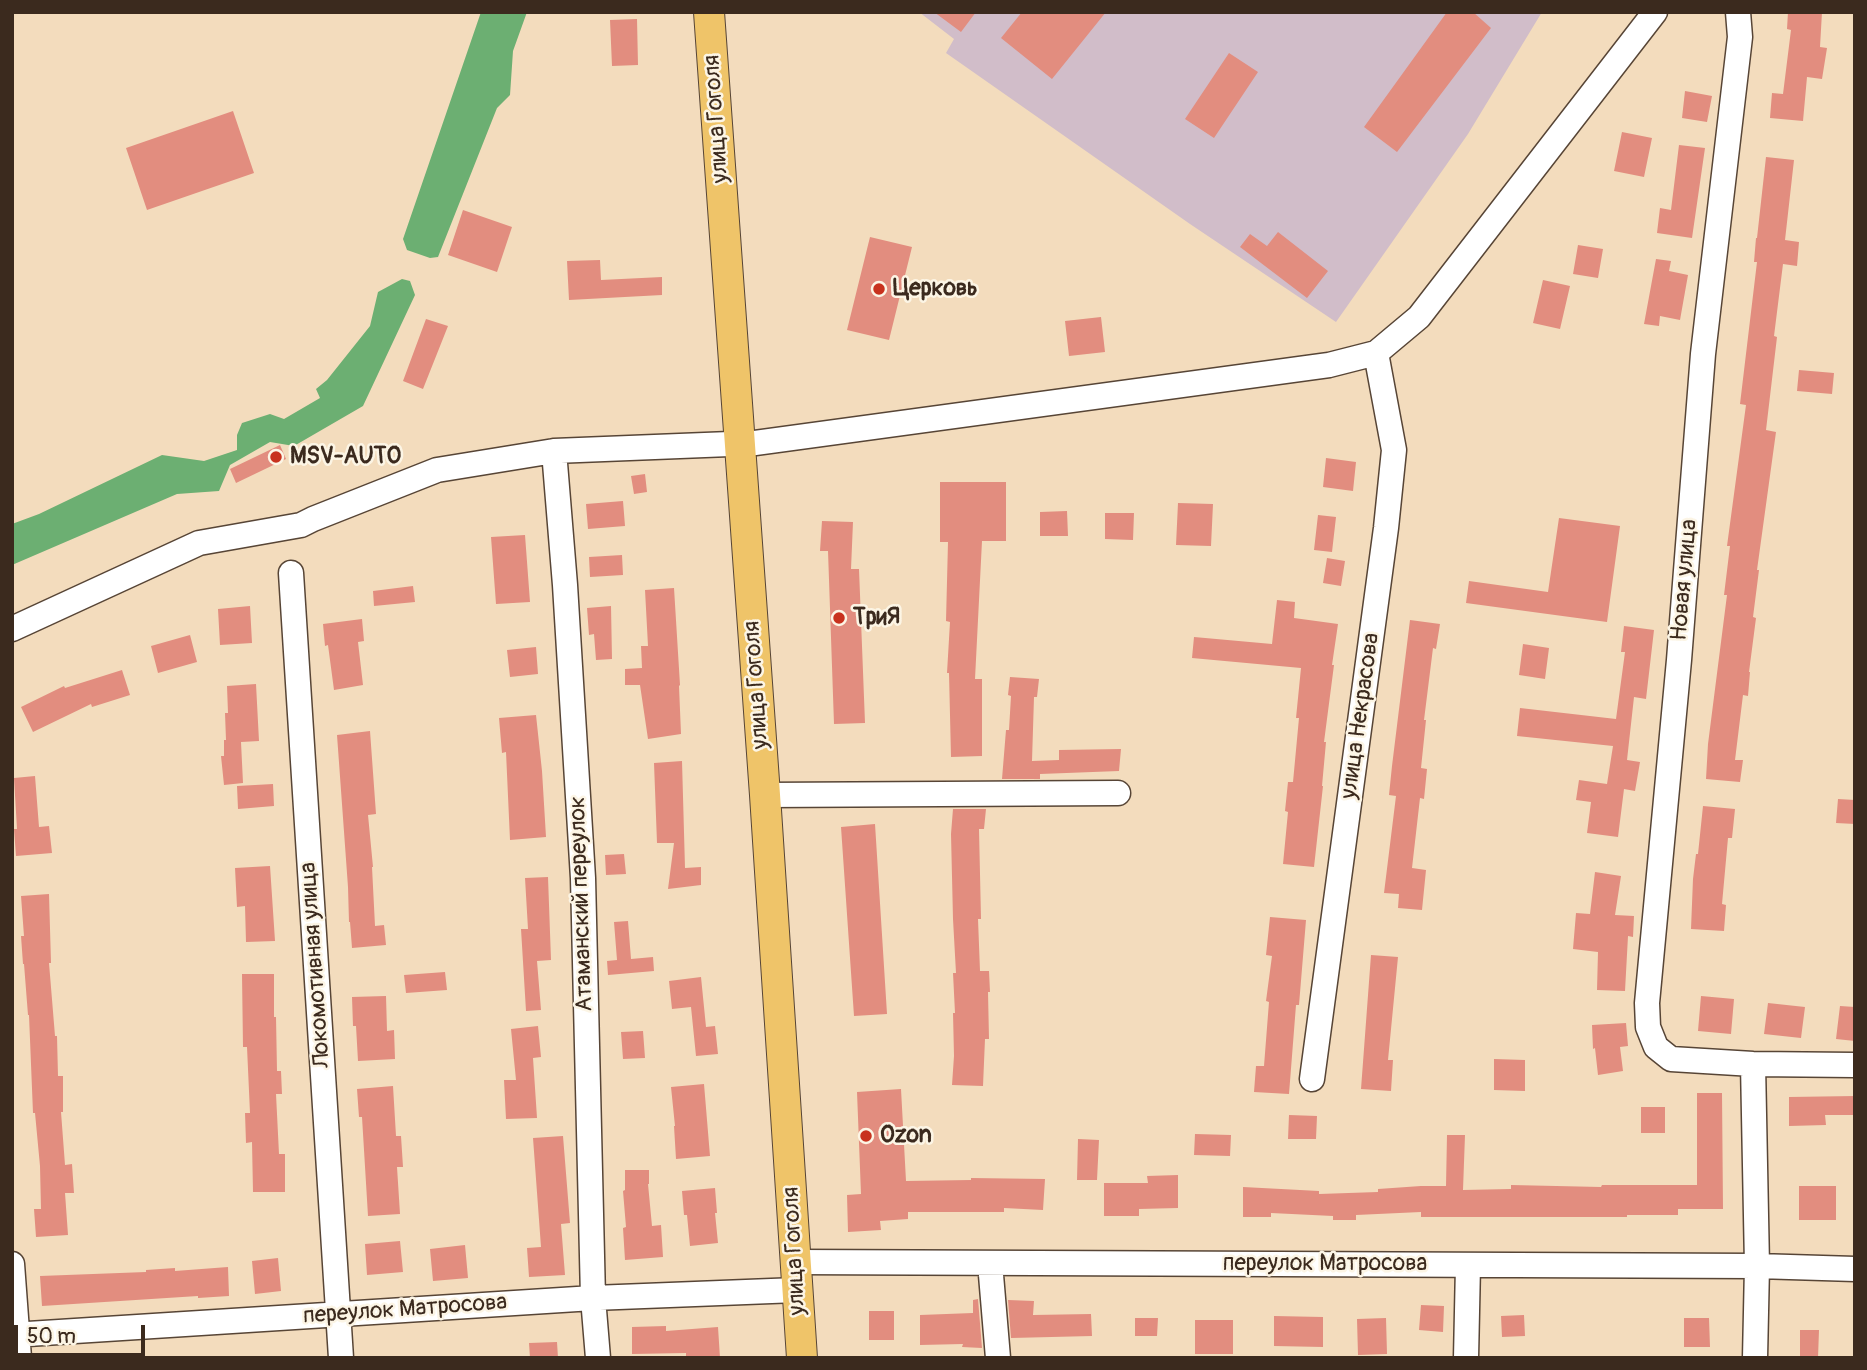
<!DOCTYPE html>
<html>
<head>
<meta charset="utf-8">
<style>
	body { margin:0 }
	#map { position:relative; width:1867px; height:1370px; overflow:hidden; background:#f3dcbd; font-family:Pangolin,sans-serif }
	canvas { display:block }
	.frame { position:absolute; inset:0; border:14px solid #3b2a1e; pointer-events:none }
	.scale { position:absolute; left:14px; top:1325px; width:131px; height:32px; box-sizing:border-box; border:4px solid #3b2a1e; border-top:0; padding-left:9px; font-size:21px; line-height:24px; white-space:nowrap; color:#3b2a1e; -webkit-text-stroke:5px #fcf5e5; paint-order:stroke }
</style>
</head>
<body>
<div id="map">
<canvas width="1867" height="1370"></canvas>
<div class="frame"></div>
<div class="scale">50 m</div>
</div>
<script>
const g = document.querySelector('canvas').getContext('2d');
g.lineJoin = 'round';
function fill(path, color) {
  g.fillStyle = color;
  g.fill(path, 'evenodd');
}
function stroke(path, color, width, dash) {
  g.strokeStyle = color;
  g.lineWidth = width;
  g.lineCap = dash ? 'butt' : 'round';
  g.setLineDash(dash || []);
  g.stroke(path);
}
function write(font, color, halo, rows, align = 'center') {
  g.font = font + ' Pangolin,sans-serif';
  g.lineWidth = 5;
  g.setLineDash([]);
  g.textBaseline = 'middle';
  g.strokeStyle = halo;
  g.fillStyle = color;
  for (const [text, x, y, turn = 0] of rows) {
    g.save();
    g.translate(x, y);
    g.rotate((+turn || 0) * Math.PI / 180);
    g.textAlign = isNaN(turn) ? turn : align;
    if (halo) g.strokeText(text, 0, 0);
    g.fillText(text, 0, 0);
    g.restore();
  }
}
const industrial = new Path2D(`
	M919,12H1542L1468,134L1336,322L1190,224L946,53L954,39Z`);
const forest = new Path2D(`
	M481,12H527L513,51L510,95L497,108L438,257L430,258L407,250L403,239Z
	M402,279L410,281L415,295L363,406L294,446L270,442L230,465L219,491L177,494L12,565V524L39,514L162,455L204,461L237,450V435L242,423L270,414L284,419L320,398L316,389L327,380L370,326L378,292Z`);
const building = new Path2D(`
	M934,12H976L961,32Z
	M1022,12H1106L1052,79L1001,38Z
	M1447,12H1473L1491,28L1397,152L1364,127Z
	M1788,12H1822L1820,47L1827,48L1822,79L1807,77L1803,121L1770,118L1772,93L1783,94L1791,30L1787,29Z
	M637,19L638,65L612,66L610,20Z
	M1229,53L1258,72L1214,138L1185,119Z
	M1685,91L1712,96L1707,122L1682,118Z
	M233,111L254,173L147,210L126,148Z
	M1622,132L1652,138L1644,177L1614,171Z
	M1679,145L1705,148L1692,238L1657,233L1660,208L1671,210Z
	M1766,157L1794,160L1785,240L1799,242L1797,266L1783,264L1774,336L1777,337L1766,430L1776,432L1757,570H1759L1753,617L1756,618L1749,672H1750L1748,696L1743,695L1735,760H1743L1740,782L1706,779L1708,744L1727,595H1724L1730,546H1727L1746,405L1740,404L1757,262H1754L1756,238H1757Z
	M463,210L512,227L497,272L448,255Z
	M1278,232L1328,271L1307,298L1240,247L1250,234L1267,246Z
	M870,237L912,247L889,340L847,330Z
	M1578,245L1603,249L1598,278L1573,274Z
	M1656,259L1671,261L1669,271L1688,275L1680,320L1660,316L1659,326L1644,324Z
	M600,260L601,280L662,277V295L569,300L567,261Z
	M1543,280L1570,286L1560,329L1533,323Z
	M1101,317L1105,352L1069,356L1065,321Z
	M426,319L448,326L423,389L403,381Z
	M1799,370L1834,373L1832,394L1797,391Z
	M280,445L286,459L236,483L230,469Z
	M1326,458L1356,462L1353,491L1323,487Z
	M645,474L647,492L634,494L631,476Z
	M940,482H1006V541H982L975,679H982V756L951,757L949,673H947L950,622L946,621L948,542H940Z
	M623,501L625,526L588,529L586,504Z
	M1178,503L1213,504L1211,546L1176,545Z
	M1067,511L1068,536H1040V512Z
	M1105,513H1134L1133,540L1105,539Z
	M1318,515L1336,517L1332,552L1314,550Z
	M1559,518L1620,526L1607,622L1466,603L1469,581L1548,592Z
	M822,521L853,522L851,569H859L865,723L834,724L828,551H820Z
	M525,535L530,602L496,604L491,537Z
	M622,555L623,575L590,577L589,557Z
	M1327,558L1345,561L1341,586L1323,583Z
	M413,586L415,602L374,606L373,591Z
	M674,588L680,685L679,686L681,734L648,739L640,685H625V669L642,668L641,646H648L645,590Z
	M1277,600L1295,602L1294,618L1338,624L1332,665H1334L1324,742H1326L1322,786H1323L1314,867L1283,864L1288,812L1285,811L1288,782H1293L1299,718H1296L1301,668L1192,658L1194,637L1272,644Z
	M250,606L252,643L220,645L218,609Z
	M611,606L612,659L596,660L594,634L589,635L587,608Z
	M362,619L364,641L358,642L363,685L334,690L328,645L325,646L323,624Z
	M1410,620L1440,624L1436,649L1433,648L1424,720H1426L1421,768L1427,769L1424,799L1420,798L1412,868L1426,870L1422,910L1398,908L1399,894L1384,893L1396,796L1389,795L1392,766Z
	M1624,626L1654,630L1646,699L1634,697L1627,760L1640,762L1635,791L1624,789L1618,837L1587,833L1591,802L1576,800L1579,780L1607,784L1613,746L1517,736L1520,708L1616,719L1625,652H1621Z
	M190,635L197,662L158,673L151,646Z
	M1523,644L1549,648L1545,679L1519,675Z
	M536,647L538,674L510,677L507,650Z
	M122,670L130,695L92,707L91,704L33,732L21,707L64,686L65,688Z
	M1010,677L1039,679L1037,697H1034L1032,761L1059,760V750L1121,749L1119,771L1040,774V779H1002L1006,730H1009L1011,696L1008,695Z
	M256,684L259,741L241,742L243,783L224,785L221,756H224V740H226L225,713H228L227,686Z
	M536,715L542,771L546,837L510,840L506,752L502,753L499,718Z
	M370,731L376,814L368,815L373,867H372L375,926L384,925L386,945L352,948L350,922H349L348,887L337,735Z
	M682,761L685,868L701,867V885L668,889L674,843H657L654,763Z
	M35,776L39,827L49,826L52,853L16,856L14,829H17L14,778Z
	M273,784L274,806L238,809L237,786Z
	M1838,799L1855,800V824L1836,823Z
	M1703,806L1735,809L1732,838H1728L1722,904L1726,905L1724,931L1691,929L1693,879L1696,854H1698Z
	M953,809H986L984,829H979L981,919H978L980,971H989L990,992H988L989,1039H985L983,1086L952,1085L954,1056L953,1013H955L953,973H956L953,919L951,834Z
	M875,824L887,1014L854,1016L841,827Z
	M624,854L626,874L606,875L605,855Z
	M270,866L275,941L246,942L245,906L237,907L235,868Z
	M1595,872L1621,876L1615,915L1634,916L1633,937L1628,936L1625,991L1597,990L1598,952L1573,949L1576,913L1590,914Z
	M548,877L551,960L537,961L541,1010L526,1011L521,929H528L525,878Z
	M49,894L51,963H49L55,1036H57L58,1076H63V1112H61L65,1165L72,1164L74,1193H65L68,1235L36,1237L34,1209H41L40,1166L35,1113H33L29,1015H28L24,964H23L21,936H24L21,896Z
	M1270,917L1306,920L1299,1005H1296L1289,1094L1254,1092L1256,1066H1264L1269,1002L1266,1001L1272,956L1266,955Z
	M628,921L631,959L653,957L654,971L608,975L607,961L617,960L614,922Z
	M1371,955L1398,957L1388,1060H1393L1391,1091L1361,1089Z
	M445,972L447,990L406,993L404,975Z
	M242,974H274V1017H276L277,1071H281L282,1094H276L279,1154H285V1192H253L252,1142L246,1143L245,1113H250L247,1047H243Z
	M701,977L706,1027L715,1026L718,1054L696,1056L691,1007L672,1009L669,981Z
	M386,996L387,1031L394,1030L395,1059L358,1061L356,1026H353L352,997Z
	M1701,996L1734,999L1731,1034L1698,1031Z
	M1768,1003L1805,1007L1801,1038L1764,1034Z
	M1840,1006L1855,1007V1041L1836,1039Z
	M1626,1023L1628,1046L1620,1047L1623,1071L1598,1075L1595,1048L1593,1049L1592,1025Z
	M538,1026L541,1057L533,1058L537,1118L506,1119L504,1080H516L511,1029Z
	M643,1031L645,1058L623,1059L621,1032Z
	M1494,1059L1525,1060V1091L1494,1090Z
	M704,1084L710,1156L676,1159L674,1126H675L671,1087Z
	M393,1086L396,1136H401L403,1167H397L400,1214L368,1216L362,1117H359L357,1089Z
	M901,1089L906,1181L971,1180V1178L1045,1179L1043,1210L1004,1208V1212H908V1219L880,1221L881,1230L848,1232L847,1195L861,1194L857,1092Z
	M1697,1093H1722L1723,1209H1678V1215H1627V1217H1421V1212L1356,1215V1220H1333V1216L1271,1213V1217H1243V1187L1319,1191V1194L1378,1192V1189L1421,1186H1446L1447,1135H1465L1463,1190L1511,1189V1185L1601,1187L1602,1185H1697Z
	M1855,1096V1115H1825L1826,1125L1789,1126V1097Z
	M1641,1107H1665V1133H1641Z
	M1289,1115L1317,1116L1316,1139H1288Z
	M1195,1134L1231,1135L1230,1156L1194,1155Z
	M563,1136L570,1223L561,1224L565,1275L529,1277L527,1248L541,1247L533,1138Z
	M1078,1139L1099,1140L1097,1180H1077Z
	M625,1170H649V1184H648L652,1226L661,1225L663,1257L625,1260L623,1228L626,1227L623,1191L625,1190Z
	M1178,1175V1208L1139,1209V1216H1104V1183H1148L1147,1176Z
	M1799,1186H1836V1220H1799Z
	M715,1188L717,1213H715L718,1243L690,1246L687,1215H684L682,1191Z
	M400,1241L403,1272L367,1275L365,1244Z
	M465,1245L468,1278L433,1281L430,1249Z
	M278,1258L281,1291L255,1294L252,1261Z
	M228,1267L229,1296L198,1298V1296L42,1306L40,1276L146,1272V1270L175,1268V1271Z
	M978,1299L982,1348L962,1347L963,1344L920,1345V1315L973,1313V1300Z
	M1008,1300L1034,1301L1033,1315L1091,1314L1092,1336L1011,1338Z
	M1421,1305L1444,1306L1443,1332L1419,1330Z
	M869,1311H894V1340H869Z
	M1524,1315L1525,1336L1502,1337L1501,1316Z
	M1274,1316L1323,1317V1347L1274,1346Z
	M1135,1318H1158L1157,1336H1135Z
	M1386,1318L1387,1354L1358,1355L1357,1319Z
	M1684,1318H1709L1710,1347H1684Z
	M1195,1320H1233V1354H1195Z
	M666,1326V1331L718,1327L720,1358H686V1353L632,1354V1327Z
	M1800,1330H1819L1818,1358H1800Z
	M557,1342L558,1358H530L529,1343Z`);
const minor = new Path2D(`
	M1738,12L1740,37L1703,354L1679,660L1647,1003L1648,1027L1656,1047L1671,1059L1753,1064L1855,1065
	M554,451L565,585L583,878L593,1298L598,1358
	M291,573L341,1358
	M12,629L199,543L301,525L313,519L437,470L554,451L755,443L1329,365L1376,353L1419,317L1655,12
	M765,795L1118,793
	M1753,1064L1757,1266L1755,1358
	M1312,1079L1386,528L1394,450L1376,353
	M796,1262L1757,1266L1855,1269
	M990,1263L998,1358
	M12,1264L19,1358
	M12,1335L593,1298L797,1290
	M1466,1358L1468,1265`);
const major = new Path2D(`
	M709,12L765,795L802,1358`);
const markers = [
	[879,289,7,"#c8321e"],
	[276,457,7,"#c8321e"],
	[839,618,7,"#c8321e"],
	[866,1136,7,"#c8321e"]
];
const streetNames = [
	["улица Гоголя",717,119,-94],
	["Новая улица",1685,580,-85],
	["улица Гоголя",757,685,-94],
	["улица Некрасова",1361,716,-82],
	["Атаманский переулок",582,904,-92],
	["Локомотивная улица",316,965,-94],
	["улица Гоголя",795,1251,-93],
	["переулок Матросова",1325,1264],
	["переулок Матросова",405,1310,-4]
];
const poiNames = [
	["Церковь",893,289],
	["MSV-AUTO",290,457],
	["ТриЯ",853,618],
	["Ozon",880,1136]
];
fill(industrial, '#d1bdc9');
fill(forest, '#6caf72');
fill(building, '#e28d7f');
stroke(minor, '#574536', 27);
stroke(major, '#574536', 32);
stroke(minor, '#fff', 24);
stroke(major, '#efc469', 30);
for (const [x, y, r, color] of markers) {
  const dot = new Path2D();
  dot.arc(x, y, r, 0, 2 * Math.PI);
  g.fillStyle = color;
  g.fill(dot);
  stroke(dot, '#fcf5e5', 2.5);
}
write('23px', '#3b2a1e', '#fcf5e5', streetNames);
write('bold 23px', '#3b2a1e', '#fcf5e5', poiNames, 'left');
</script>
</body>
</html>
